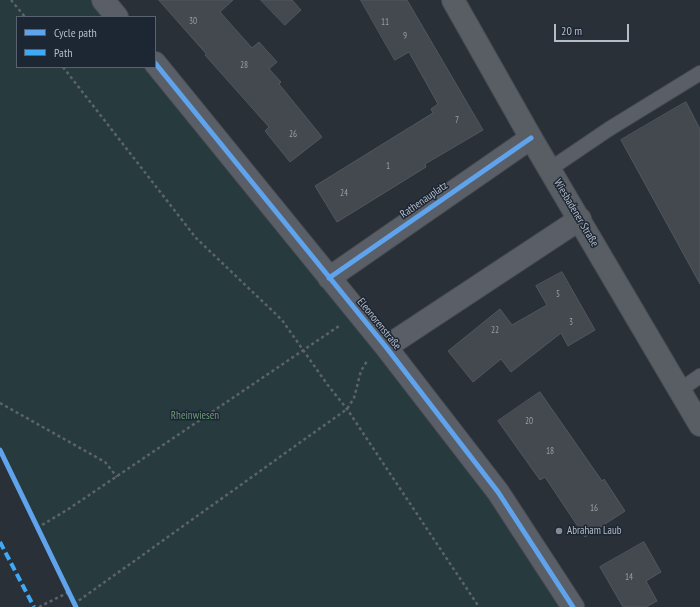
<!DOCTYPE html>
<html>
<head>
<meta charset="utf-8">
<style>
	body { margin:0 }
	#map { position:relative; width:700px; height:607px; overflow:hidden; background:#2a3038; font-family:"PT Sans Narrow",sans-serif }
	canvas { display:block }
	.legend { position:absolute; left:16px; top:16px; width:140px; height:52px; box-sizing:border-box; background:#1d2633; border:1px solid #59626f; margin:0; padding:5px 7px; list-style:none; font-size:12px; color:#b4bcc9 }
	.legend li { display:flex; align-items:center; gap:8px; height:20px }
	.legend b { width:20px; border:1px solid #59626f }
	.scale { position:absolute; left:554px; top:24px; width:75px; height:18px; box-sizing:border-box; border:2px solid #b4bcc9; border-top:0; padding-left:5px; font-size:12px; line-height:14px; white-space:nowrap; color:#b4bcc9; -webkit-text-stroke:3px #1d2633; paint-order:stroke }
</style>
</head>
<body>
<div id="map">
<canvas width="700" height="607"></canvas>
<ul class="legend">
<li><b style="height:5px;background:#60a3ed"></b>Cycle path</li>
<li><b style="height:5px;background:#3fa9f5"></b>Path</li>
</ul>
<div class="scale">20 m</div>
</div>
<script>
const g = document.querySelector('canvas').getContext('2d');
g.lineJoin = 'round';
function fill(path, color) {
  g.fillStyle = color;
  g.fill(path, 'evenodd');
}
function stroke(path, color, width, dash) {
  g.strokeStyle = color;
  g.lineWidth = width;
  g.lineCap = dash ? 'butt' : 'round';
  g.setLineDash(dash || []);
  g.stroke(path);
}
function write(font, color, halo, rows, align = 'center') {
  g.font = font + ' "PT Sans Narrow",sans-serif';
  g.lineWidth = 3;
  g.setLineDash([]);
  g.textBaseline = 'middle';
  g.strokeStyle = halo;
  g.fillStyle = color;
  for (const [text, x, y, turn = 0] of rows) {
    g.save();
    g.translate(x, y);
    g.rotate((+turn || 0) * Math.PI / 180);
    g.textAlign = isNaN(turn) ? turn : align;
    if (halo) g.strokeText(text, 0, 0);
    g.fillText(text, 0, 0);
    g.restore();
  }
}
const green = new Path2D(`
	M0,0H103L117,17H17V67H155V63L573,607H76L0,450Z`);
const building = new Path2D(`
	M159,0H233L220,12L252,48L259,42L277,62L269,69L281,82L279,84L322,137L290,162L265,131L269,127L205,55L206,54Z
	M261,0H292L301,10L285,25Z
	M361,0H407L483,130L425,164L426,167L337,222L315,186L433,113L431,109L438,104L409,52L395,60Z
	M686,102L700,129V284L621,140Z
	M562,272L595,330L568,346L561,333L511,372L501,359L473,382L448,351L500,309L512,325L547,305L536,286Z
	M540,392L602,481L604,479L625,511L585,537L545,477L540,480L498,421Z
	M644,542L661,572L646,581L657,601L646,607H623L600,567Z`);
const path = new Path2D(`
	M11,0L25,17
	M63,67L196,238L282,320L327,384L347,409L479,607
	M0,403L105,462L117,477
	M37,528L67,510L339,326
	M74,604L347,409L354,398L361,371L367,361
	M39,607L69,592`);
const lane = new Path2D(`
	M550,169L609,129L700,73
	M680,390L700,376`);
const street = new Path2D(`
	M103,0L117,17
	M155,63L386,347L498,492L573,607
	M329,278L531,138
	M386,347L580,219`);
const secondary = new Path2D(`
	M453,0L531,138L700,425`);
const quiet = new Path2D(`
	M0,542L34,607`);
const cycleway = new Path2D(`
	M155,63L386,347L498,492L573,607
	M329,278L531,138
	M0,450L76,607`);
const markers = [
	[559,531,4,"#848b96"]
];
const numberNames = [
	["30",193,21],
	["11",385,22],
	["9",405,36],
	["28",244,65],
	["7",457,120],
	["26",293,134],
	["1",388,166],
	["24",344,193],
	["5",558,294],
	["3",571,322],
	["22",495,330],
	["20",529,421],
	["18",550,451],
	["16",594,508],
	["14",629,577]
];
const streetNames = [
	["Rathenauplatz",424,200,-35],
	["Wiesbadener Straße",576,213,59],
	["Eleonorenstraße",379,324,51]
];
const parkNames = [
	["Rheinwiesen",195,416]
];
const poiNames = [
	["Abraham Laub",567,531]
];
fill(green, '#273a3e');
fill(building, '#444950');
stroke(building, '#52575f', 1);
stroke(lane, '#484c53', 16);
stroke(street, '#484c53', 24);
stroke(secondary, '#484c53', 24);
stroke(path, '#5d636a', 2.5, [3, 3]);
stroke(lane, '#5a5e66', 14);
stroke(street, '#5a5e66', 22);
stroke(secondary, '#595d64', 22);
stroke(quiet, '#3fa9f5', 4, [8, 4]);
stroke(cycleway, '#60a3ed', 5);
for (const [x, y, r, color] of markers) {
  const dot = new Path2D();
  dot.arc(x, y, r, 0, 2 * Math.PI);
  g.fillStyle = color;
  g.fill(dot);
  stroke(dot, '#1d2633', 1.5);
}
write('9px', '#989fab', null, numberNames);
write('11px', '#b4bcc9', '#1d2633', streetNames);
write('11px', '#6b9a76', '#1d2633', parkNames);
write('11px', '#b4bcc9', '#1d2633', poiNames, 'left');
</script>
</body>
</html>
